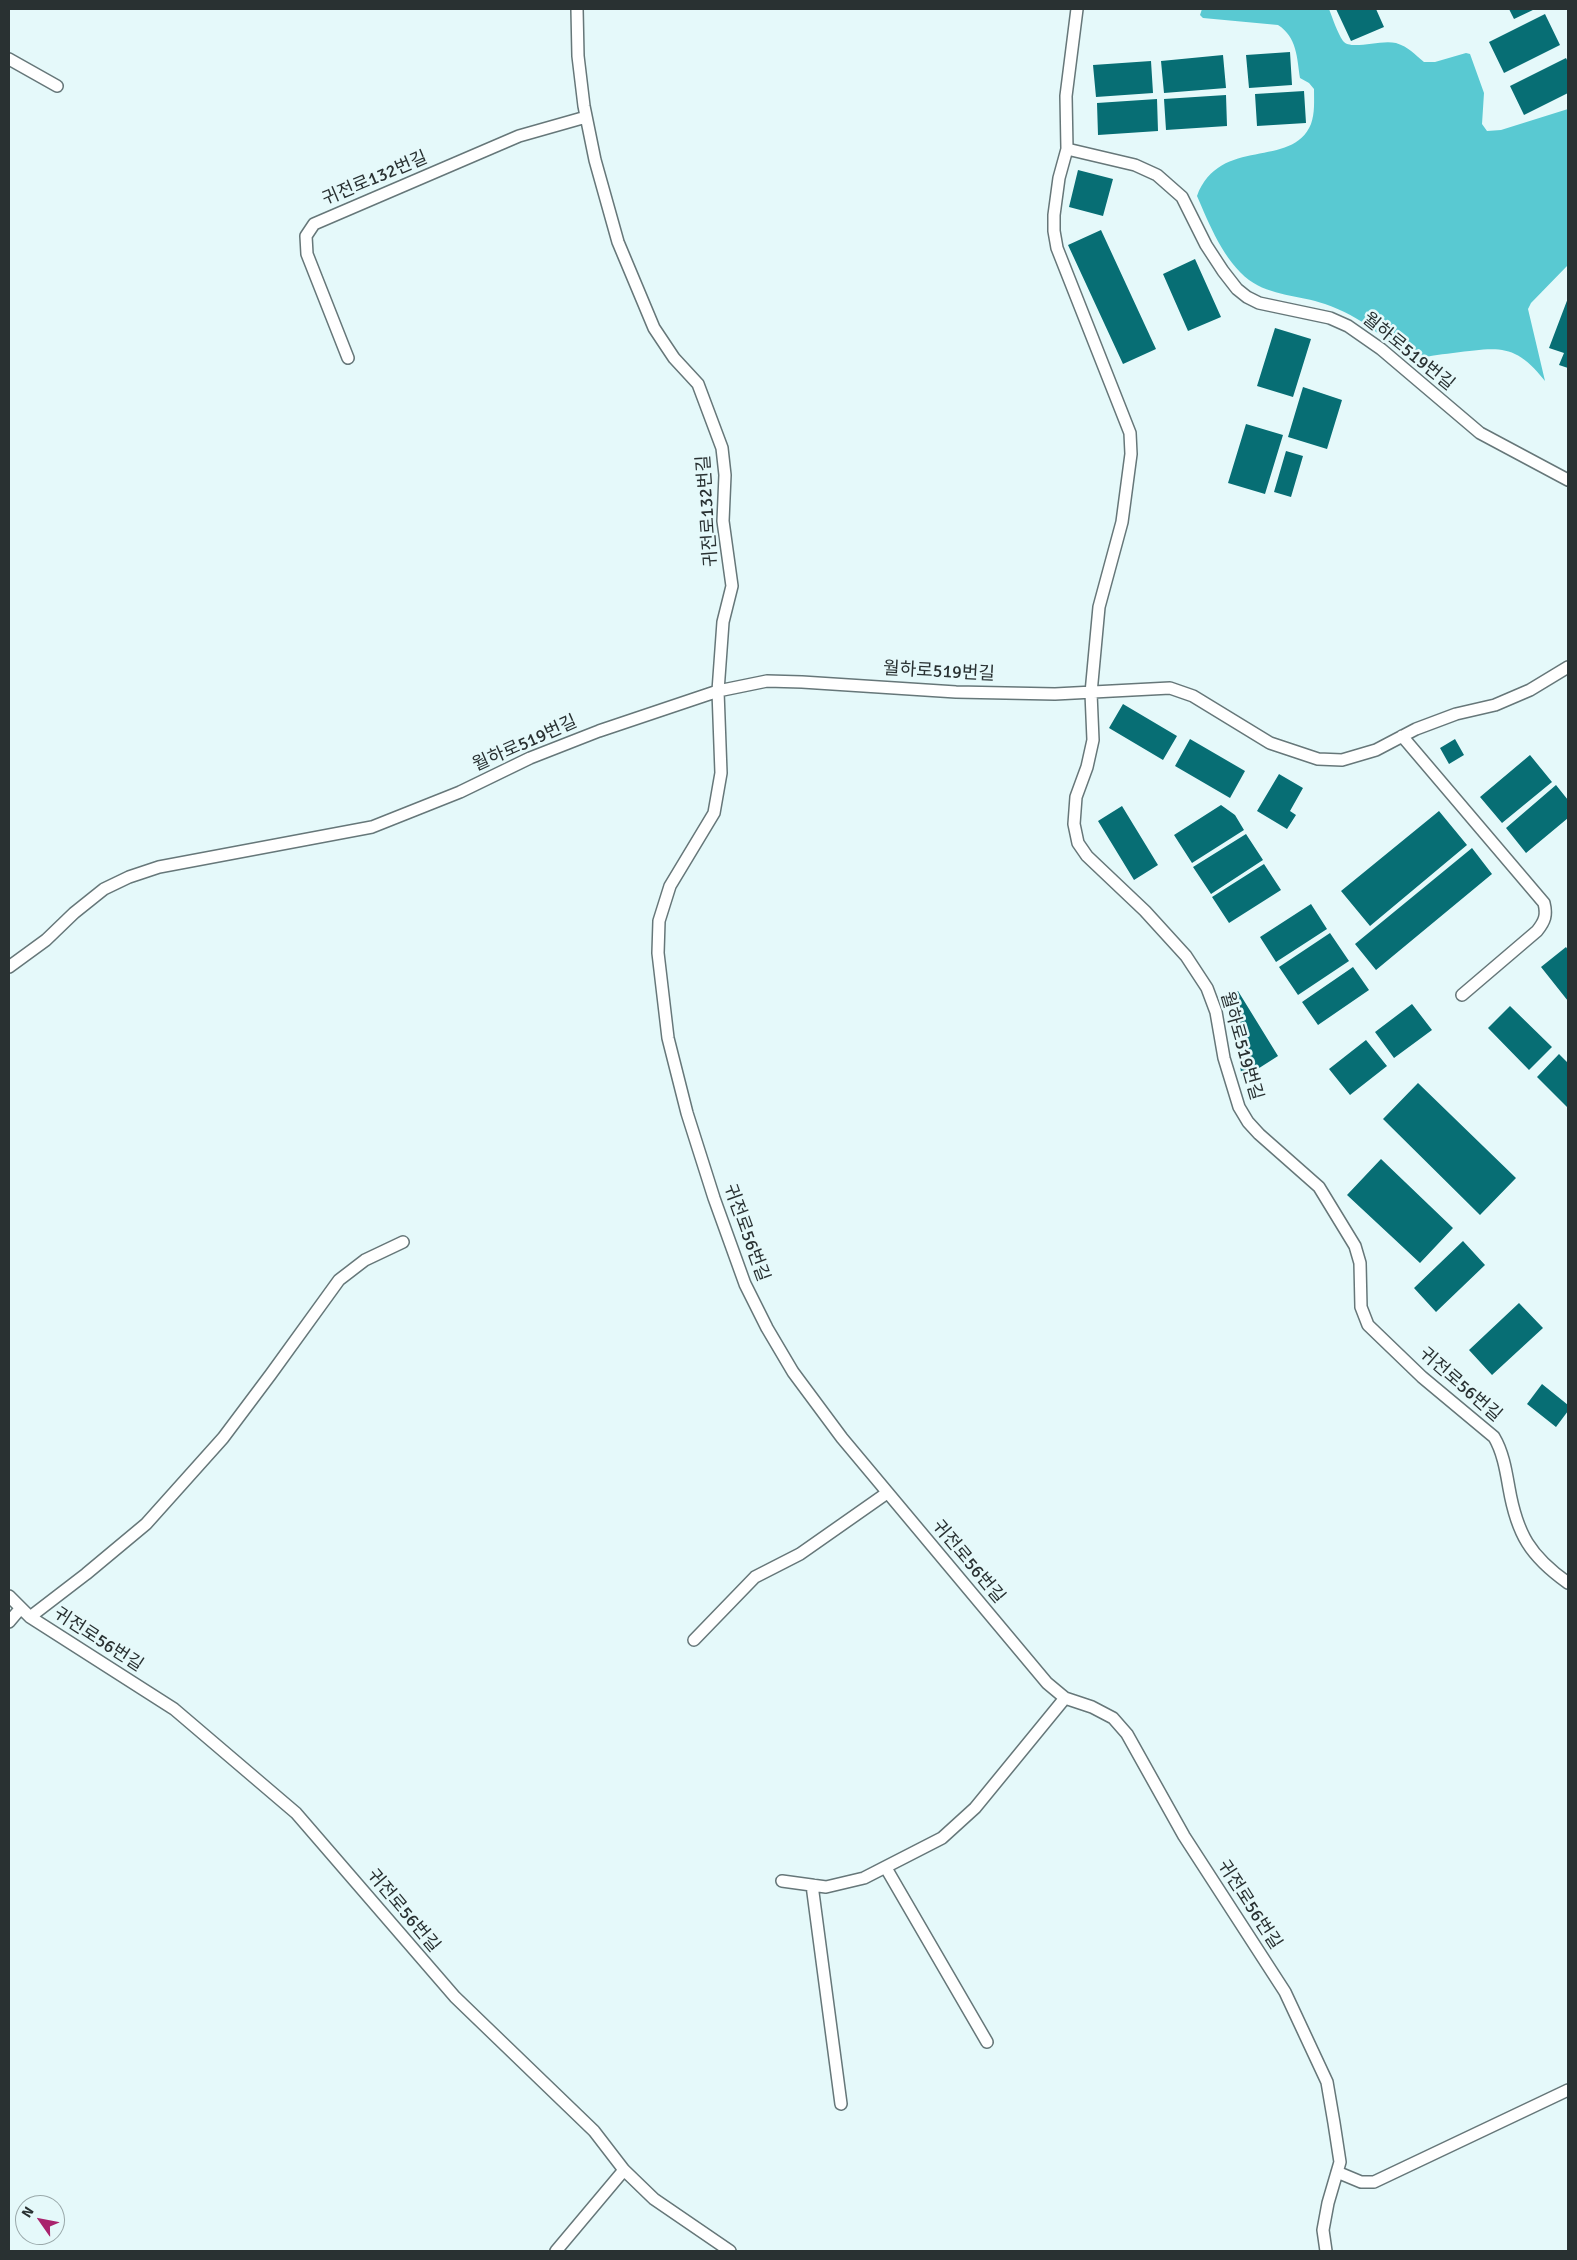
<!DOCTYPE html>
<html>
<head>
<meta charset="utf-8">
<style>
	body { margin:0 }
	#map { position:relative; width:1577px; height:2260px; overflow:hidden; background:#e5f9fa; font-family:Signika,sans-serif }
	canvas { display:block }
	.frame { position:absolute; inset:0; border:10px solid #293132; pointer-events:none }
	.north { position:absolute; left:15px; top:2195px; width:50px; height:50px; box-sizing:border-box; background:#e5f9fa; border:1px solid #9aa9aa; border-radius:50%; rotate:303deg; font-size:14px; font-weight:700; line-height:20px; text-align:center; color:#293132 }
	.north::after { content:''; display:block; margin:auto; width:18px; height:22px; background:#a9236d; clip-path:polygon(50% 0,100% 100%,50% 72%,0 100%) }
</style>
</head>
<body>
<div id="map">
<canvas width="1577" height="2260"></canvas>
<div class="frame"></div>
<div class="north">N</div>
</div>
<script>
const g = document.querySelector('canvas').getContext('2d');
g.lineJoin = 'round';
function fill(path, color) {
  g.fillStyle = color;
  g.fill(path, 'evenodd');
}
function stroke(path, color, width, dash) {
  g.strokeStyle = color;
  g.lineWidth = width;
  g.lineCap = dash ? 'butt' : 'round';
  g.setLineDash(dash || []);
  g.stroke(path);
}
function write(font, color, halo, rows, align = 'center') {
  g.font = font + ' Signika,"Noto Sans KR",sans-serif';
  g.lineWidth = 5;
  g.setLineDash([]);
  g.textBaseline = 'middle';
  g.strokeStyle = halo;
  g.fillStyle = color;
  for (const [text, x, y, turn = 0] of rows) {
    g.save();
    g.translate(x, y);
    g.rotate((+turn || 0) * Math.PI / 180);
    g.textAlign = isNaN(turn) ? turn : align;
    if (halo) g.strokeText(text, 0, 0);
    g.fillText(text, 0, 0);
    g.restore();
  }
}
const forest = new Path2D(`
	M1202,9H1329C1333,19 1337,32 1343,41C1351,51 1380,39 1396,43C1409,47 1414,54 1424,62H1435L1466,53L1470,54L1484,93L1482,124L1487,131L1501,130L1568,109V265L1531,303L1528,309L1545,381C1514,342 1498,348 1453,353C1438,355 1426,355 1412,363C1384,337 1362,317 1325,304C1299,295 1271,296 1249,280C1224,261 1209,224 1197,196C1220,135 1292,170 1311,124C1315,113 1314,101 1314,89L1309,83L1300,78C1297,58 1297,37 1278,25L1203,18L1200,15Z`);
const building = new Path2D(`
	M1336,9H1376L1384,27L1351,41Z
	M1509,9H1535L1514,19Z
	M1545,14L1560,45L1504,73L1489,42Z
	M1290,52L1292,85L1249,88L1246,55Z
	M1223,55L1226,88L1164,93L1161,61Z
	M1566,58L1568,62V93L1524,115L1510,86Z
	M1151,61L1153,93L1096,97L1093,65Z
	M1304,91L1306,123L1257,126L1255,94Z
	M1226,95L1227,126L1166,130L1164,99Z
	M1157,99L1158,131L1098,135L1097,103Z
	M1078,170L1113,179L1103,216L1069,207Z
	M1101,230L1156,349L1123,364L1068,245Z
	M1195,259L1221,317L1188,331L1163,274Z
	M1568,298V368L1559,365L1564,353L1549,348Z
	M1275,328L1311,339L1293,397L1257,386Z
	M1303,387L1342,400L1327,449L1288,437Z
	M1246,424L1283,435L1265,494L1228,483Z
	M1286,451L1303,456L1291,497L1274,492Z
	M1123,704L1177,736L1163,760L1109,728Z
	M1190,739L1245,771L1230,798L1175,766Z
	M1455,739L1464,755L1449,764L1440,748Z
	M1530,755L1552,782L1502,823L1480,797Z
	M1279,774L1303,788L1290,811L1296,815L1287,829L1257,811Z
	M1556,785L1568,800V818L1526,853L1506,828Z
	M1221,805L1235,815L1244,830L1192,863L1174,835Z
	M1122,806L1158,865L1134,880L1098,821Z
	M1439,811L1467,845L1370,926L1341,891Z
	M1246,834L1263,860L1211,894L1193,867Z
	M1472,848L1492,874L1376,970L1355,944Z
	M1264,864L1281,890L1229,923L1212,897Z
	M1311,904L1327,929L1276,962L1260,937Z
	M1330,933L1349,961L1298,995L1279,967Z
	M1566,947L1568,950V1001L1541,967Z
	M1353,967L1369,990L1318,1025L1302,1002Z
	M1238,991L1278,1056L1242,1079L1232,1012L1224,1000Z
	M1412,1004L1432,1030L1394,1058L1375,1032Z
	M1510,1006L1552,1047L1529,1070L1488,1028Z
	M1366,1040L1387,1066L1350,1095L1329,1069Z
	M1559,1054L1568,1063V1108L1537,1077Z
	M1418,1083L1516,1178L1480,1215L1383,1119Z
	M1381,1159L1453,1228L1420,1263L1347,1195Z
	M1463,1241L1485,1265L1436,1312L1414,1288Z
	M1519,1303L1543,1328L1492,1375L1469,1350Z
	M1542,1384L1568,1405V1411L1556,1427L1527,1404Z`);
const lane = new Path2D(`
	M577,9L578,56L584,106L595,160L618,242L654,328L674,358L698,384L722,448L725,475L723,521L732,586L723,622L718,691L721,773L714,813L670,886L659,921L658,953L668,1038L687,1113L714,1198L745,1284L767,1328L793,1372L842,1438L1047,1683L1065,1698L1092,1707L1113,1718L1127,1734L1184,1836L1285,1992L1327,2082L1334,2123L1340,2162L1328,2203L1323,2230L1326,2251
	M1077,9L1066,96L1067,149L1059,178L1054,215V231L1057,248L1130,433L1131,454L1122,522L1099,607L1091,693L1093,740L1087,767L1076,797L1074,824L1078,843L1087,856L1145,911L1186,956L1207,988L1216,1012L1224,1058L1239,1107L1248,1122L1259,1134L1319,1187L1355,1246L1360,1263L1361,1307L1368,1325L1422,1377L1494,1437C1503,1452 1506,1471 1509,1488C1517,1534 1530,1556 1568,1583
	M9,59L57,86
	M1067,149L1135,165L1157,175L1182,197L1206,245L1223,271L1237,289L1247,297L1259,303L1330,318L1348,326L1381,349L1480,433L1568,480
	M348,358L307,254L306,236L314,224L519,136L586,117
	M1402,736L1544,903C1547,915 1545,921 1537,931L1462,995
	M9,967L46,940L74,913L104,889L129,877L159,867L372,827L460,792L530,758L599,731L718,691L767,681L802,682L956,692L1055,694L1170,688L1193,696L1270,743L1318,759L1342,760L1376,750L1416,729L1456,714L1495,705L1530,690L1568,667
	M9,1596L30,1617L174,1709L296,1813L455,1997L594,2131L624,2170L654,2199L730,2251
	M30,1617L86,1574L146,1524L223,1438L271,1374L339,1280L365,1260L403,1242
	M9,1622L20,1609
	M694,1640L755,1577L800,1554L887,1493
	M886,1868L987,2042
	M782,1881L826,1887L864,1878L942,1838L975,1808L1065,1698
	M812,1885L841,2104
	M1337,2172L1361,2182H1374L1568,2090
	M556,2251L624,2170`);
const streetNames = [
	["귀전로132번길",375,179,-23],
	["월하로519번길",1408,352,39],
	["귀전로132번길",708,511,-94],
	["월하로519번길",939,672,3],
	["월하로519번길",525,744,-24],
	["월하로519번길",1241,1046,74],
	["귀전로56번길",746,1233,70],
	["귀전로56번길",1460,1385,41],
	["귀전로56번길",968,1562,50],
	["귀전로56번길",98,1640,33],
	["귀전로56번길",1249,1905,57],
	["귀전로56번길",403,1911,50]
];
fill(forest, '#59c9d2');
fill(building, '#076e74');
stroke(lane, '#667779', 14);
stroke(lane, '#fff', 11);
write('18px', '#293132', '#e5f9fa', streetNames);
</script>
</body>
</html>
